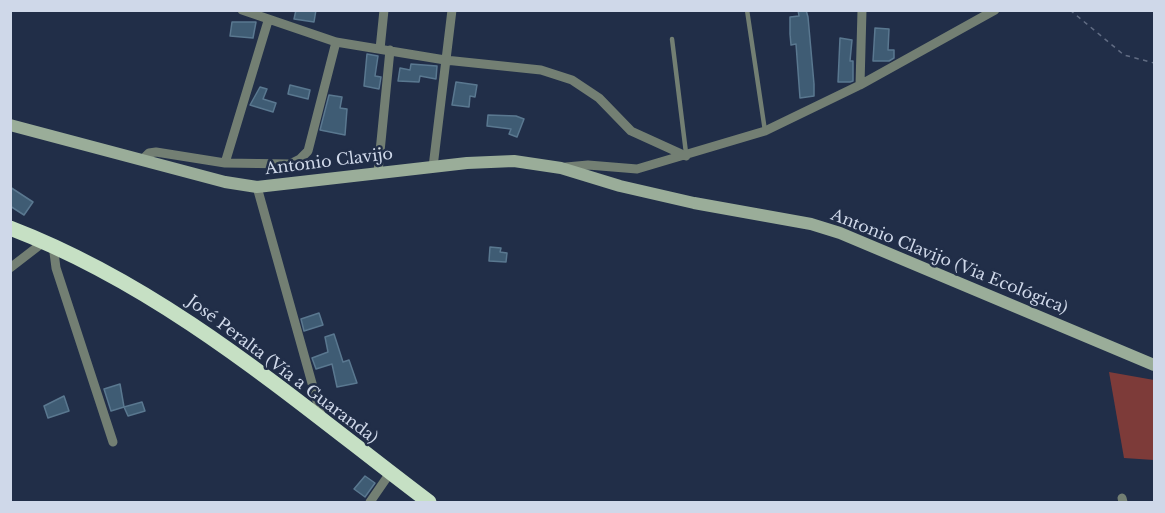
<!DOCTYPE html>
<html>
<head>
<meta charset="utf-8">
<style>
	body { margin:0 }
	#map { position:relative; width:1165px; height:513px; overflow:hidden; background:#212e48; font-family:"Libre Baskerville",serif }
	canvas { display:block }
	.frame { position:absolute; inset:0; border:12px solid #cfd8e9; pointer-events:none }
</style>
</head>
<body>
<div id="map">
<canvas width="1165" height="513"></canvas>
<div class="frame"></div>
</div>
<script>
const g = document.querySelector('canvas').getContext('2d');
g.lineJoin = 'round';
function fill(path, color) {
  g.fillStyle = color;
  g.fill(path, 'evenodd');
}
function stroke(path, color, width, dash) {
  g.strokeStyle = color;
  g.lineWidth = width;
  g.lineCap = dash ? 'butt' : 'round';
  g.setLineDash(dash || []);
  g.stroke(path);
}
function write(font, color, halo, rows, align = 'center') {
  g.font = font + ' "Libre Baskerville",serif';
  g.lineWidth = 5;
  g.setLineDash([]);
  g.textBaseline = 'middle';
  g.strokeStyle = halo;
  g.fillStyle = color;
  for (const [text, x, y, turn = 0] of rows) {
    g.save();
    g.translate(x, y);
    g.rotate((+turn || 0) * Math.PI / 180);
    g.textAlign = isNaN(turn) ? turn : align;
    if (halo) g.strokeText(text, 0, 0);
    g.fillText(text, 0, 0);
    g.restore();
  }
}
const green = new Path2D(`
	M1109,372L1154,380V460L1124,458Z`);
const building = new Path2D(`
	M296,10H316L314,22L294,19Z
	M798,10H806L808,17L814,84V96L800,98L796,44L791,45L790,34V17L799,16Z
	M232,22H256L253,38L230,36Z
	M875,28L889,29L888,50H894V58L889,61H873Z
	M840,38L852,40L850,61H853V81L850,82H838Z
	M367,54L378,56L375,76L381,77L379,89L364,86Z
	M411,64L437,66L436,79L420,76L419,82L398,81L400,68L410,70Z
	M456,82L477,85L475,97L470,96L469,107L452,105Z
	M290,85L310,90L308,99L288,94Z
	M260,87L267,89L263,99L276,103L273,112L250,105Z
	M329,95L342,97L340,108L347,109L345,135L320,130Z
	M488,115L516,116L524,119L517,137L509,134L511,129L487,126Z
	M10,187L33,202L24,215L10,206Z
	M490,247L501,248L500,252L507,253L506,262L489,261Z
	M319,313L323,325L304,331L301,319Z
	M334,334L343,362L349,360L357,383L337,387L332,364L316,369L312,358L328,352L325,337Z
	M120,384L124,407L111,411L104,389Z
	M64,396L69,411L48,418L44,406Z
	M142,402L145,411L128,416L124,407Z
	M365,476L375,483L365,497L354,489Z`);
const path = new Path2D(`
	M1070,10L1124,55L1154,63`);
const service = new Path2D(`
	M747,10L765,131
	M672,39L686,153`);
const minor = new Path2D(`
	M242,10L336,42L445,60L541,70L572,80L599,98L631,131L686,156
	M380,49L384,10
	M860,85L862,10
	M143,159L149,153L156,152L225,163L290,164L300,159L308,151L336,42
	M225,163L268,21
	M433,167L452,10
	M566,167L588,165L637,169L765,131L860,85L995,10
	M378,172L390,50
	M257,187L322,419
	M53,245L56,268L113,442
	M10,268L45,241
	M1122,498L1123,502
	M370,502L390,473`);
const secondary = new Path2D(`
	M10,125L225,182L257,187L467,163L514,161L561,168L620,186L694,203L811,224L840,233L1154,365`);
const trunk = new Path2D(`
	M10,228C169,289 295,401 429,502`);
const streetNames = [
	["Antonio Clavijo",329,162,-7],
	["Antonio Clavijo (Via Ecológica)",949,262,22],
	["José Peralta (Vía a Guaranda)",282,370,37]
];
fill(green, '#7d3b39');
fill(building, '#3f5c74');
stroke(building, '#5a7890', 1.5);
stroke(path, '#616c83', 1.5, [4.5, 4.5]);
stroke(service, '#737f73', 4.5);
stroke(minor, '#737f73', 9);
stroke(secondary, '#9aad99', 12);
stroke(trunk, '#c6e0c4', 15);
write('16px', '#cfd8e9', '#212e48', streetNames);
</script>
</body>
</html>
